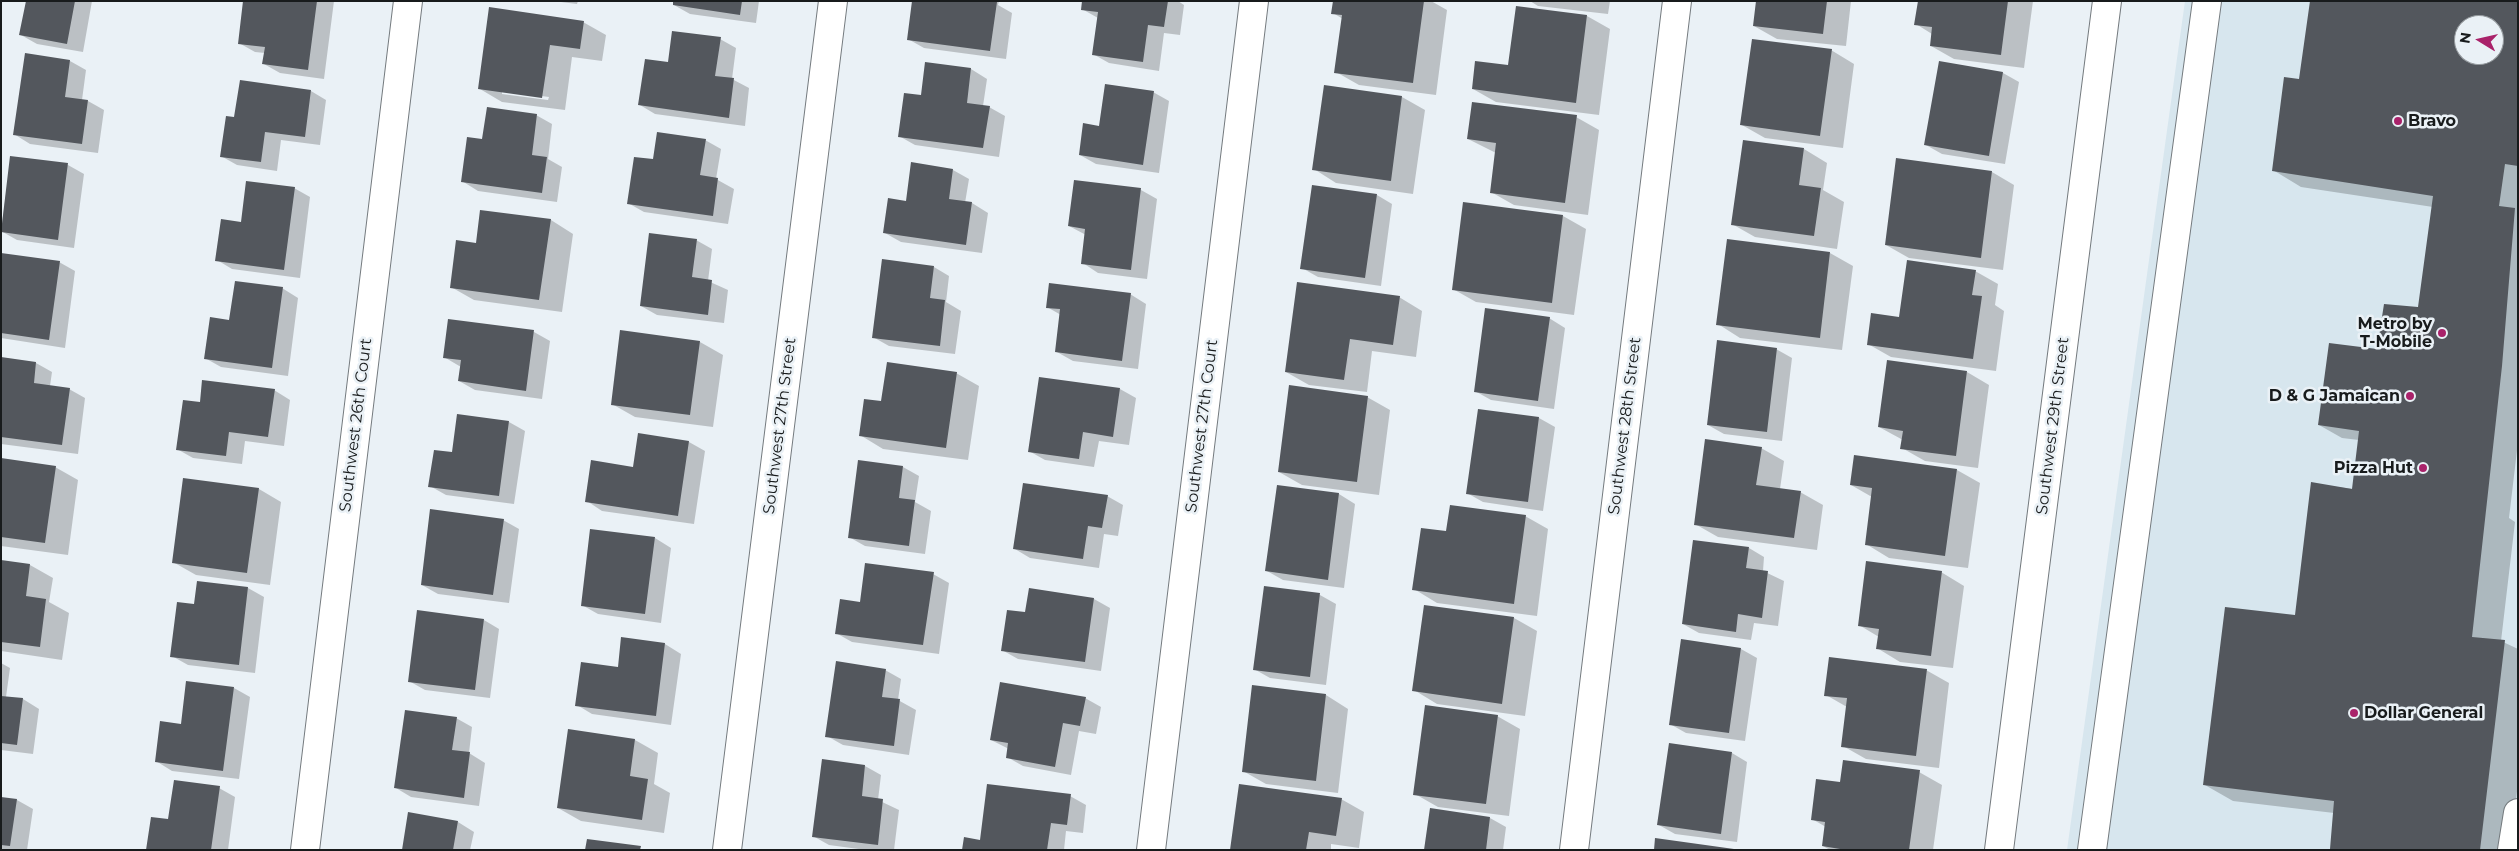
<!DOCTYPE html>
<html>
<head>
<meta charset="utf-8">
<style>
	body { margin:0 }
	#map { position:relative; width:2519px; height:851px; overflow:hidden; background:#eaf1f6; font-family:Montserrat,sans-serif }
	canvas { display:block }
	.frame { position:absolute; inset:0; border:2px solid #181b1c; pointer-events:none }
	.north { position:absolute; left:2454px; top:15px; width:50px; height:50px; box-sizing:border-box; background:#eaf1f6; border:1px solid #969b9f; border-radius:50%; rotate:279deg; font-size:14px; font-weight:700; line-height:20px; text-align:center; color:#181b1c }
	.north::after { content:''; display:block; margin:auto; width:18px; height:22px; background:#a9226a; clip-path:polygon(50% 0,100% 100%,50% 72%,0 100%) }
</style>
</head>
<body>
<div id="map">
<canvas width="2519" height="851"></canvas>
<div class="frame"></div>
<div class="north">N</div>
</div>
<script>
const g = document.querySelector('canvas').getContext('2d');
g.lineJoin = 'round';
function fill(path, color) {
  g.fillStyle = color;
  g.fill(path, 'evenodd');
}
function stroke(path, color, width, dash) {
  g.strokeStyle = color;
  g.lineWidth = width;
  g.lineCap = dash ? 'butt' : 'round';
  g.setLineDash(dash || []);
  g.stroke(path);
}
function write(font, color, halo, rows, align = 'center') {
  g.font = font + ' Montserrat,sans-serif';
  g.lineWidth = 5;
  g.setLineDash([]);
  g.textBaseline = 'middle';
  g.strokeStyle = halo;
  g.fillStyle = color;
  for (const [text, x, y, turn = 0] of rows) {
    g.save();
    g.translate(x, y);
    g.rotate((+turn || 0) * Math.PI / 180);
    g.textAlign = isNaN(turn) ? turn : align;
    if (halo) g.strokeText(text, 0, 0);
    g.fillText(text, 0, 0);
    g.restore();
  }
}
const built = new Path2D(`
	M2185,1H2518V850H2067ZM2464,25H2494V55H2464Z`);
const shadow = new Path2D(`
	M27,1H92L83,52L37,44L21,35Z
	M244,1H334L324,79L280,73L264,64L265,53L255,52L239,43Z
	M553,1H578L577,4Z
	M674,1H759L756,23L690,14L674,5Z
	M913,1H999L998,5L1012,13L1006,59L924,48L908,39Z
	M1083,1H1178L1184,5L1180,35L1164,33L1159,71L1109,63L1093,54L1098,18L1082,9Z
	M1334,1H1431L1447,10L1436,95L1359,85L1336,72L1343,19L1333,13Z
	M1530,1H1610L1608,14L1538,6Z
	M1757,1H1851L1846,46L1777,39L1754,26Z
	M1919,1H2033L2024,68L1954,59L1931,46L1932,34L1916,24Z
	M2518,1V442L2509,518L2515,522L2501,641L2518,649V783L2512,834L2504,850H2333L2331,849L2334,813L2233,801L2205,785L2296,617L2312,484L2354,489L2359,440L2342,438L2319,425L2379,351L2419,309L2433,207L2301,187L2273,170L2300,80ZM2464,25H2494V55H2464Z
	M1517,7L1587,16L1610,29L1599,115L1496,102L1473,89L1509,66Z
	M583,22L606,35L602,61L572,57L565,110L502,102L480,89ZM502,91L549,97L548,100L502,94Z
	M720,39L736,48L732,79L749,88L745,126L655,114L640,105L669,63Z
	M1831,50L1854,64L1843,148L1765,138L1742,125Z
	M26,55L70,61L86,70L82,100L88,101L104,110L98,153L30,144L14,134Z
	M1940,62L2003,73L2019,82L2005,164L1942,154L1926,145Z
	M927,63L971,69L987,79L983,106L989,107L1005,116L999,157L915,145L899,136L923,96Z
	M1325,86L1402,97L1425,110L1413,194L1336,183L1314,169Z
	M311,91L326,100L320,145L281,140L277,171L237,165L221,156L235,118Z
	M1153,92L1169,101L1159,173L1096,164L1080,155Z
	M536,115L552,124L548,159L562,167L557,202L478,191L462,181L483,141Z
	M1576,117L1599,130L1588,215L1514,205L1491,192L1496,153L1468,139Z
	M705,140L721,149L716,179L734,189L728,224L644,212L628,203L654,161Z
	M1804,149L1827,163L1823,190L1844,202L1837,249L1755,237L1732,224Z
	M11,157L68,165L84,174L74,248L17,240L1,231Z
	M953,170L969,179L965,203H972L988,213L982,253L901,242L885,233L907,202Z
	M1992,172L2014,185L2003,270L1909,258L1886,245Z
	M1075,181L1141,190L1157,199L1147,279L1098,273L1083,263L1086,235L1069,226Z
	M294,188L310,197L300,278L232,269L217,260L242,224Z
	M1377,195L1392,204L1381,286L1318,277L1302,268Z
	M1563,216L1586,229L1574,315L1476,302L1453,289Z
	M551,220L573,234L562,312L474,300L451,287L477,244Z
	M696,240L712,249L708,281L728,290L724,323L657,315L641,306Z
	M1729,240L1830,253L1853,266L1842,350L1740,338L1718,324Z
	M1,254L59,262L75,271L65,348L1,338Z
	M934,267L949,276L946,302L961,311L955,354L889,346L873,337Z
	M1975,271L1998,284L1995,305L2004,311L1996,371L1891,357L1868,344Z
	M282,288L298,298L288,376L221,367L205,358L230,321Z
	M1130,294L1146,304L1138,369L1073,361L1057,352L1061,315L1047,307Z
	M1399,297L1422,311L1416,357L1372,351L1367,392L1309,385L1286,372Z
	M1549,318L1565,328L1554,409L1491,400L1475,391Z
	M534,332L550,341L542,399L475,390L459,381L461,367L444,357Z
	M621,332L700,342L723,355L713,427L635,417L612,404Z
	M1776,349L1792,358L1782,441L1724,434L1708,425Z
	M1,358L36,363L52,372L50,386L69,389L85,398L78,454L1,444Z
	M1967,372L1989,385L1978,468L1925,461L1902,448L1903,440L1879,427Z
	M956,373L979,386L968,460L883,449L860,435L882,402Z
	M1120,389L1136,398L1129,445L1099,441L1094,467L1045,460L1029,451Z
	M274,390L290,400L284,446L245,441L242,464L193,458L177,449L201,403Z
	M1367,397L1390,410L1379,495L1302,485L1279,472Z
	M1479,410L1539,418L1555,427L1543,511L1483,502L1467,493Z
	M509,422L525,431L514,504L446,495L430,486L453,454Z
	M639,435L689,442L705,451L694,524L602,511L587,501L635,468Z
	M1761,448L1784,461L1780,489L1800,492L1823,505L1817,550L1718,537L1695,524Z
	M1,459L55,467L78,480L68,555L1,546Z
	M859,461L903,467L919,476L915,502L931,511L925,554L865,546L849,537Z
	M1957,470L1980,483L1968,568L1889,558L1866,544L1872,497L1851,485Z
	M1278,486L1339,494L1355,504L1344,588L1283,580L1267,571Z
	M259,489L281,502L270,585L196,575L173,562Z
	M1107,496L1123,505L1118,536L1104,534L1099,568L1030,558L1015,549Z
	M1525,516L1548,529L1537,616L1437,603L1414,589L1448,533Z
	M503,520L519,529L509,603L438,594L422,585Z
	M655,538L671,548L661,623L598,614L582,605Z
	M1749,548L1764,557L1763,571L1784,581L1778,626L1754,623L1751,640L1699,633L1683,624Z
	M1,561L30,565L53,578L49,602L69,613L62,660L1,651Z
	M1941,572L1964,586L1953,668L1900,662L1877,648L1879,637L1859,625Z
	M933,574L949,583L939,654L852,642L836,633L861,603Z
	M1265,587L1320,595L1336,604L1326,685L1270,678L1254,669Z
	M248,588L264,597L255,673L188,665L172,656L195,606Z
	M1030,590L1094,599L1110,608L1101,671L1018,659L1002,650L1027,613Z
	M1425,606L1514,618L1537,631L1525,716L1437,704L1414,690Z
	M484,620L499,629L490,698L425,690L409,681Z
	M622,639L665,644L681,654L671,725L592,714L577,705L619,668Z
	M1741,649L1757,658L1745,741L1686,733L1670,724Z
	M1,663L10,668L6,697L23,699L39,709L33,754L1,750Z
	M885,670L901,679L898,700L916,710L909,755L843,745L827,736Z
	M1926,670L1949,683L1939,768L1866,759L1843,746L1847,707L1826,695Z
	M234,688L250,697L239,779L172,771L156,761L182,725Z
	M1326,695L1348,709L1338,793L1266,784L1243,771Z
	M1085,698L1101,707L1096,734L1079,731L1071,775L1023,766L1007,757L1009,749L991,740Z
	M1497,716L1520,729L1509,816L1438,807L1415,794Z
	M456,718L472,727L469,753L485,763L479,806L411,797L396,788Z
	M569,731L635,740L658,753L654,784L670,793L664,833L581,821L558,808Z
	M1732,753L1747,762L1737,842L1675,834L1659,825Z
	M823,760L865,766L881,775L878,800L899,810L894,850H866L829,845L813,836Z
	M1919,772L1942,785L1933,850H1830L1823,846L1826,827L1812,819Z
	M219,788L235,797L228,850H148L169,821Z
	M1070,796L1086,805L1083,833L1066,831L1064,850H964Z
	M1,798L17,800L33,809L27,850H1Z
	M1341,799L1364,812L1359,848L1331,844V850H1231Z
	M1490,818L1506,827L1503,850H1426Z
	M458,822L474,832L470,850H403Z`);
const building = new Path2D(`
	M26,1H75L67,44L19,35Z
	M243,1H317L308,70L262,64L265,47L238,44Z
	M673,1H742L740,15L673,5Z
	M912,1L997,2L990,51L907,40Z
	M1082,1H1168L1164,27L1148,25L1143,62L1092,55L1098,12L1081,10Z
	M1333,1H1424L1413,83L1334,73L1342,15L1331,14Z
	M1756,1H1827L1823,34L1753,26Z
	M1918,1H2008L2001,55L1930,46L1932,27L1914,25Z
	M2310,1H2518V166L2505,164L2499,206L2515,208L2502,366L2472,637L2505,640L2480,850L2330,849L2334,801L2203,785L2225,607L2295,615L2311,482L2352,489L2359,431L2318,425L2329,343L2377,349L2384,304L2418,307L2433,196L2272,171L2284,77L2299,79ZM2464,25H2494V55H2464Z
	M1516,6L1587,15L1576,103L1472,89L1475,61L1508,65Z
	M489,7L584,21L580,49L550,45L542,98L478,89Z
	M672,31L721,37L715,76L734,78L729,118L638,105L645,59L668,62Z
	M1752,39L1832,49L1820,136L1740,125Z
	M25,53L70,60L65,97L88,100L82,144L13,135Z
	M1939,61L2003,72L1989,156L1924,145Z
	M925,62L971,68L967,103L990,106L983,148L898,137L904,93L921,95Z
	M240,80L311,90L305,137L265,132L261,162L220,157L226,116L234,117Z
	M1105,84L1154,91L1143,165L1079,155L1083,123L1099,126Z
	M1324,85L1402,96L1391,181L1312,170Z
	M1472,102L1577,115L1565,203L1490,193L1496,143L1467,139Z
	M487,107L537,114L532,155L547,157L542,193L461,182L467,137L482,139Z
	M657,132L706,139L700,175L718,178L713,216L627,204L634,157L653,159Z
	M1743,140L1804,148L1799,185L1821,188L1814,236L1731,225Z
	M10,156L68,163L58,240L1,232Z
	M1896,158L1992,171L1981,258L1885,245Z
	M911,162L953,169L949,199L972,202L966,245L883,233L888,198L906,201Z
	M1074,180L1141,188L1131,270L1081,264L1085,229L1068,226Z
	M246,181L295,187L284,270L215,261L221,219L241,222Z
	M1312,185L1377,194L1365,278L1300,269Z
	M1463,202L1563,215L1552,303L1452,290Z
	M480,210L551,219L539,300L450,288L456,240L476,243Z
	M649,233L697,239L692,277L712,280L708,315L640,306Z
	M1727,239L1830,252L1820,338L1716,325Z
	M1,253L60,261L49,340L1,333Z
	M882,259L934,266L930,298L945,300L940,346L872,338Z
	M1907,260L1976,270L1972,295L1982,296L1973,359L1867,345L1871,313L1899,317Z
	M235,281L283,287L272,368L204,359L210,317L229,320Z
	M1297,282L1400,296L1393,345L1350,339L1344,380L1285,372Z
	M1049,283L1131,293L1122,361L1055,352L1060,309L1046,308Z
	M1485,308L1550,317L1538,401L1474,392Z
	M448,319L534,330L526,391L458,381L461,360L443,358Z
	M620,330L700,341L690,415L611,405Z
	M1717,340L1777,348L1767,432L1707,425Z
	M1,357L36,362L34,383L70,388L62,445L1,437Z
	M1887,360L1967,371L1956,456L1900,449L1903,431L1878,427Z
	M887,362L957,372L946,448L859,436L864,399L881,401Z
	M1039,377L1120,388L1113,437L1083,432L1079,459L1028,452Z
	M202,380L275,389L268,437L229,432L226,456L176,450L183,400L200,402Z
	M1289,385L1368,396L1357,482L1278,472Z
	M1478,409L1539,417L1528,502L1466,494Z
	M457,414L509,421L499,496L428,487L434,450L452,452Z
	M638,433L689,441L678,516L585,502L591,460L633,467Z
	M1705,439L1762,447L1756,485L1801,491L1794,538L1694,525Z
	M1854,455L1957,469L1945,556L1865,545L1872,488L1850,485Z
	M1,458L56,466L45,543L1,537Z
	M858,460L903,466L899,498L915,500L909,546L848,538Z
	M183,478L259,488L247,573L172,563Z
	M1023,483L1108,495L1102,528L1088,526L1083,559L1013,549Z
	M1277,485L1339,493L1328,580L1265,571Z
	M1450,505L1526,515L1514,604L1412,590L1421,528L1446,531Z
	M430,509L504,519L493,595L421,585Z
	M590,529L655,537L645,614L581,606Z
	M1693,540L1749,547L1746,568L1768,571L1762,618L1738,614L1736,632L1682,624Z
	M1,560L30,564L26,596L46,599L40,647L1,642Z
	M1866,561L1942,571L1931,656L1876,649L1879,629L1858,626Z
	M865,563L934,572L923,645L835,634L840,599L860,602Z
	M197,581L248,587L239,665L170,657L177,602L194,604Z
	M1264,586L1320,593L1310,677L1253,670Z
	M1029,588L1094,598L1085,662L1001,651L1007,610L1025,612Z
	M1424,605L1514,617L1502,704L1412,691Z
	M417,610L484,619L475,690L408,682Z
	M621,637L665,643L656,716L575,706L581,662L618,667Z
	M1681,639L1741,648L1729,733L1669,725Z
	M1829,657L1927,669L1916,756L1841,747L1847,698L1824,696Z
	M836,661L886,669L882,697L900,699L894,746L825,737Z
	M186,681L234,687L223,771L155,762L160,721L181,724Z
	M1000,682L1086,697L1080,726L1063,723L1055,767L1006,758L1008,743L990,740Z
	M1252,685L1326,694L1316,781L1242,772Z
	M1,696L23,698L17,745L1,743Z
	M1425,705L1498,715L1486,804L1413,795Z
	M405,710L457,717L452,750L470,752L464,798L394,788Z
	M568,729L635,739L630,776L648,779L642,820L557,808Z
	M1669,743L1732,752L1721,834L1657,825Z
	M822,759L865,765L862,796L883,799L878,845L812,837Z
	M1843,760L1920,770L1909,850H1846L1822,846L1825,822L1811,820L1816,779L1840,782Z
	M174,780L220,786L211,850H146L151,817L168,819Z
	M987,784L1071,794L1067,825L1051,823L1047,850H962L964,837L980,840Z
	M1239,784L1342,798L1336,836L1309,832L1306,850H1230Z
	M1,797L17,799L10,846L1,845Z
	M1430,808L1490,817L1486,850H1424Z
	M408,812L458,821L453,850H402Z
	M1655,838L1734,849V850H1654Z
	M587,839L641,846L640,850H585Z`);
const minor = new Path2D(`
	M305,850L408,1
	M727,850L833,1
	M1151,850L1254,1
	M1574,850L1677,1
	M1999,850L2107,1
	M2092,850L2207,1
	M2512,850L2518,813`);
const markers = [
	[2398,121,5,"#a9226a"],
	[2442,333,5,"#a9226a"],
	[2410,396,5,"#a9226a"],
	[2423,468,5,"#a9226a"],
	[2354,713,5,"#a9226a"]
];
const poiNames = [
	["Bravo",2408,121,"left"],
	["Metro by",2432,324],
	["T-Mobile",2432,342],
	["D & G Jamaican",2400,396],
	["Pizza Hut",2413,468],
	["Dollar General",2364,713,"left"]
];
const streetNames = [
	["Southwest 26th Court",356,425,-83],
	["Southwest 27th Street",780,426,-83],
	["Southwest 27th Court",1202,426,-83],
	["Southwest 28th Street",1625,426,-83],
	["Southwest 29th Street",2053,426,-83]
];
fill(built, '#d7e6ee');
fill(shadow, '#0003');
fill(building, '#53575d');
stroke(minor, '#747a7e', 30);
stroke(minor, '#fff', 28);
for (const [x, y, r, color] of markers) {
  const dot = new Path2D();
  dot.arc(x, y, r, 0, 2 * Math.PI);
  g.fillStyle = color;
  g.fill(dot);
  stroke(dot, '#eaf1f6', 2);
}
write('bold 16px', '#181b1c', '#eaf1f6', poiNames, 'right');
write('16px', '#181b1c', '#eaf1f6', streetNames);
</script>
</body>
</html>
